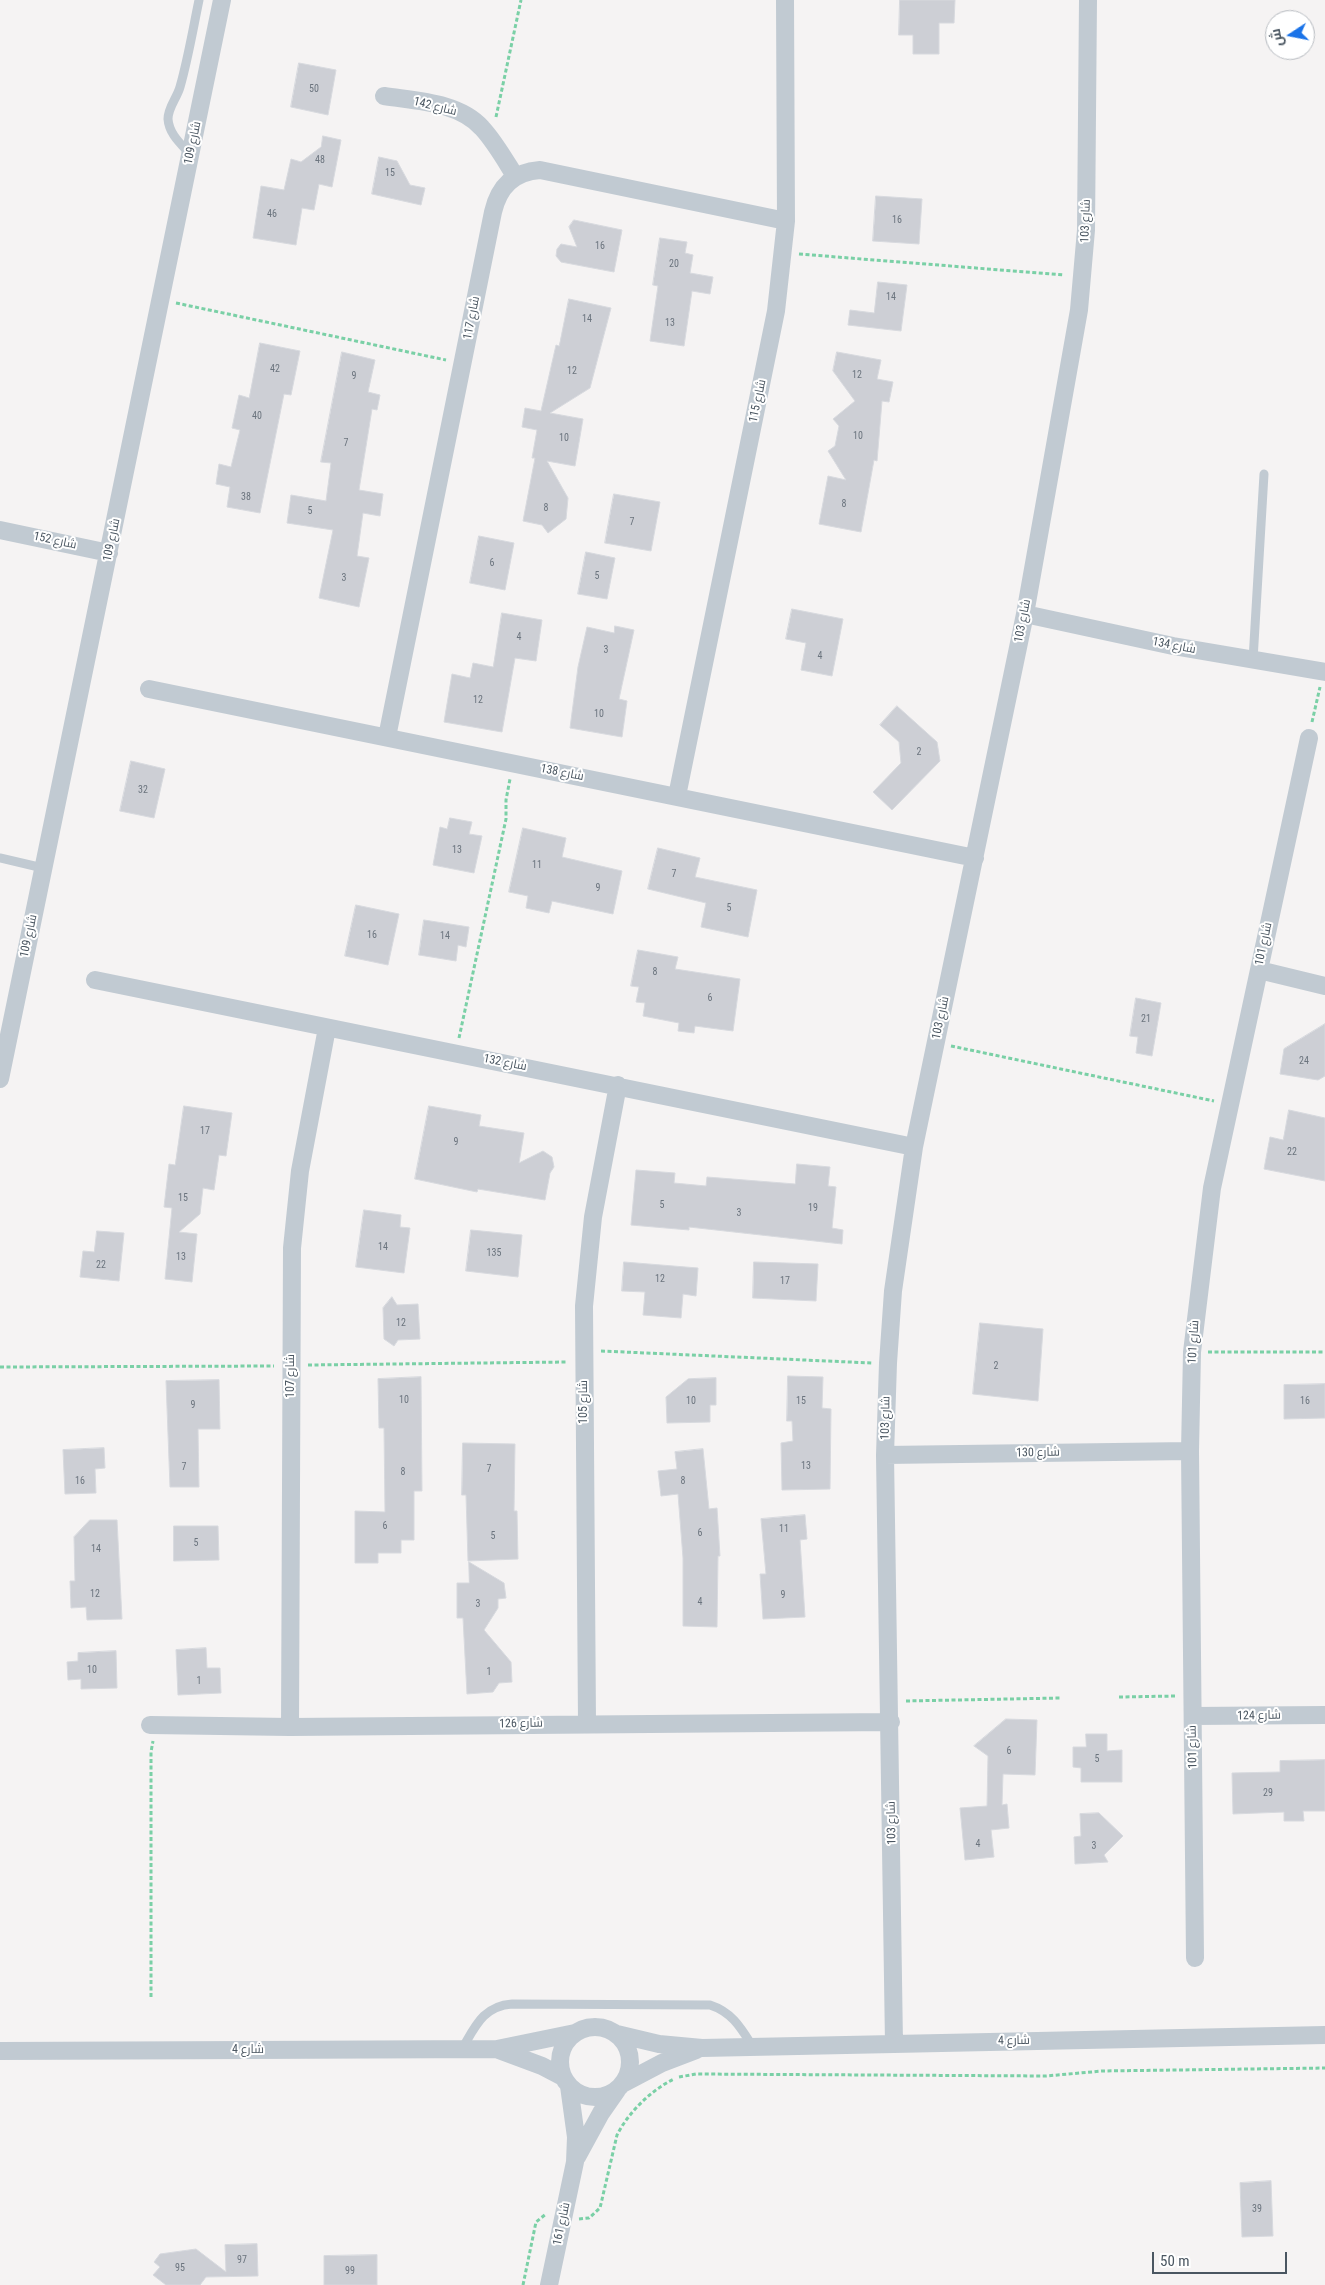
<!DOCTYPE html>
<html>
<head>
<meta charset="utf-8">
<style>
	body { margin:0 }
	#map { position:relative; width:1325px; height:2285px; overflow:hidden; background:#f5f3f3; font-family:"Roboto Condensed",Cairo,sans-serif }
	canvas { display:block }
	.north { position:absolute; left:1265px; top:10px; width:50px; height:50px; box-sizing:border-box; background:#fff; border:1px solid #b7bbc0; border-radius:50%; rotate:259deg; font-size:14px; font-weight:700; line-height:20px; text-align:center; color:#4a5661 }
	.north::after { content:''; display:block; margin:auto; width:18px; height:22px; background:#1a73e8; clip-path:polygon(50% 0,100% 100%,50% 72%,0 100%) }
	.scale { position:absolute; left:1152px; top:2252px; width:135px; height:22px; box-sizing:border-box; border:2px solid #4a5661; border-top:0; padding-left:6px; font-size:15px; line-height:18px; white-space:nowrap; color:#4a5661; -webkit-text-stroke:4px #fff; paint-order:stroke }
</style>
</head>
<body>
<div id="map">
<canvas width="1325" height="2285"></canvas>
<div class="north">ش</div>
<div class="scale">50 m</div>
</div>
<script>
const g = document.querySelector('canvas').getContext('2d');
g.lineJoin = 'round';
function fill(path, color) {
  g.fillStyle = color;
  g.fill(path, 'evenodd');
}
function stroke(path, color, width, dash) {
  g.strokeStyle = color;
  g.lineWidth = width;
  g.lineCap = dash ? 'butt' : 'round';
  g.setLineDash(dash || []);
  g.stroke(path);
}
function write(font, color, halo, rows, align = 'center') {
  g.font = font + ' "Roboto Condensed",Cairo,sans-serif';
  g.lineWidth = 4;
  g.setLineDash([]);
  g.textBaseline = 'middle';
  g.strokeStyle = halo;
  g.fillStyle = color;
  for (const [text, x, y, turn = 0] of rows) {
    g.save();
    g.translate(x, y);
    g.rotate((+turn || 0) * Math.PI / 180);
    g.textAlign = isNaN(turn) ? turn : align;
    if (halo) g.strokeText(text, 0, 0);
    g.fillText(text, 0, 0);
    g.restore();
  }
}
const building = new Path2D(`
	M900,0H955L954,23H939V54H913V35H899Z
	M299,63L336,70L328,115L291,107Z
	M323,136L341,140L332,187L319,184L314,210L302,208L296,245L253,238L261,186L284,190L291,159L301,162L321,147Z
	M379,157L397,161L410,185L425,188L421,205L372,194Z
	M876,196L922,199L919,244L873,241Z
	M574,220L622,230L614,272L561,262L556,256L557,249L561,244L577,247L569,227Z
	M660,238L687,242L685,253L693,255L690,273L713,277L710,294L692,291L684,346L650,341L658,286L653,285Z
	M878,282L907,285L901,331L848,325L850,310L874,313Z
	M569,299L611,308L590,388L550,413L583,419L575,466L547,461L568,498L566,519L548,533L542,525L523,521L535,458H532L537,430L522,427L525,408L541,411L556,345L559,346Z
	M260,343L300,351L291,395L284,394L260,513L227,507L230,487L216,484L219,464L231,467L240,430L232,428L239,395L249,398Z
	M342,352L375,360L368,392L380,395L377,410L372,409L359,490L383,494L380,516L363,513L357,556L369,558L359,607L319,598L333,530L287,523L291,495L326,501L331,463L321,462Z
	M837,352L881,360L877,379L893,382L889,402L882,401L877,461L874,460L861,532L819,524L828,476L846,480L828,451L835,446L839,426L833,419L855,401L833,371Z
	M614,494L660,502L651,551L605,543Z
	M479,536L514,543L505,590L470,583Z
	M586,552L615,558L607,599L578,594Z
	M792,609L843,619L832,676L801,670L806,643L786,639Z
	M502,613L542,620L536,661L515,658L502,732L444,722L452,674L470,678L473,663L493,667Z
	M615,626L634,630L619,699L627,701L622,737L570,728L578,667L587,627L614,633Z
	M897,706L937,742L940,761L892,810L873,792L901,763L899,742L880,725Z
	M131,761L165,769L154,818L120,811Z
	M450,818L472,822L469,834L482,836L474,873L433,865L440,827L447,829Z
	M523,828L566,838L562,857L622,871L613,914L552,901L549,913L526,908L528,896L509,892Z
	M658,848L700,858L695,877L757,890L748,937L701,927L706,903L648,889Z
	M356,905L399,914L388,965L345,956Z
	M424,920L469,927L466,947L458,945L456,961L419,955Z
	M638,950L678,957L675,969L740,979L733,1031L695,1026L694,1033L678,1031L679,1023L643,1016L645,1003L636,1002L639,987L631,986Z
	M1136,998L1161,1003L1152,1056L1136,1053L1138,1037L1130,1036Z
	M1325,1024V1076L1318,1080L1280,1074L1284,1049Z
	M184,1106L232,1113L226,1156L219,1155L214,1190L203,1188L200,1214L179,1232L197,1234L192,1282L165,1279L172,1208L164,1207L169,1164L175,1165Z
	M429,1106L481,1115L479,1126L524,1133L519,1163L543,1151L552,1157L554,1167L550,1173L545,1200L478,1189L477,1192L415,1179Z
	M1289,1110L1325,1118V1181L1264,1169L1270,1137L1283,1140Z
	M797,1164L830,1167L828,1186L836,1187L832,1228L843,1230L842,1244L689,1227V1230L631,1225L636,1170L675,1173L674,1183L706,1186L707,1177L795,1184Z
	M364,1210L401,1215L400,1227L410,1228L404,1273L356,1267Z
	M471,1230L522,1235L518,1277L466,1271Z
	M97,1231L124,1233L119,1281L80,1277L83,1251L94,1252Z
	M624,1262L698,1268L696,1296L683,1294L681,1318L643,1315L645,1292L622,1291Z
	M754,1262L818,1264L816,1301L753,1298Z
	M392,1297L397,1305L418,1304L420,1339L398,1340L394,1346L384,1339L383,1308Z
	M980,1323L1043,1329L1038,1401L973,1394Z
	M788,1376L823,1377L822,1408L831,1409L830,1489L782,1490L781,1443L793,1441L792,1421H787Z
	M421,1377L422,1491H414V1540H401V1553H378V1563H355V1511L385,1512L384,1428H379L378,1379Z
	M716,1378V1405H710V1422L667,1423L666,1397L688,1379Z
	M219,1380L220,1429H198L199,1487H170L166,1381Z
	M1325,1384V1418L1284,1419V1385Z
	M463,1443L515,1444L514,1511H517L518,1559L468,1561L466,1495H462Z
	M104,1448L105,1468L95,1469L96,1493L65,1494L63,1450Z
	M703,1449L709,1509L717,1508L720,1556H718L717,1627L683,1626V1558L678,1494L661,1496L658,1471L677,1469L675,1452Z
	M805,1515L807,1539L800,1540L805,1617L763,1619L760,1574H766L761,1519Z
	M90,1520H117L122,1619L87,1620L86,1607L71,1608L70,1581H75L74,1537Z
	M174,1526H218L219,1560L174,1561Z
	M469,1562L504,1583L506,1598L498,1599V1608L484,1630L511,1662L512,1682L499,1683L493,1692L467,1694L463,1618H457V1583H469Z
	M206,1648L207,1668H220L221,1693L178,1695L176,1650Z
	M116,1651L117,1688L81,1689V1679L68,1680L67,1662L78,1661V1653Z
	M1006,1719L1037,1720L1035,1775L1003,1774L1002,1805L1007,1804L1009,1828L991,1830L994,1857L965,1860L960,1808L987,1806L988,1756L974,1746Z
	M1086,1734H1107V1751L1122,1750V1782H1081V1768L1073,1767V1747H1086Z
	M1325,1760V1811H1303L1304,1821H1284V1812L1233,1814L1232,1773L1280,1772V1761Z
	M1099,1813L1123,1836L1104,1855L1108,1862L1075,1864L1074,1837L1081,1836L1080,1814Z
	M1271,2181L1273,2236L1242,2237L1240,2183Z
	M257,2244L258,2276L206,2277L200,2285H166L153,2275L160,2267L154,2262L160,2254L196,2249L226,2272L225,2245Z
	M377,2255V2285H324V2256Z`);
const path = new Path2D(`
	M496,117L521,0
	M799,254L1064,275
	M176,303L446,360
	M1312,722L1320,687
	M459,1038L506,819V800L510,779
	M951,1046L1214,1101
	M601,1351L872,1363
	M1208,1352H1325
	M308,1365L567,1362
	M0,1367L274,1366
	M1119,1697L1176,1696
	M906,1701L1060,1698
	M151,1997V1752L153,1741
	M679,2077L696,2074L1046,2076L1102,2071L1325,2068
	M579,2219L589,2218L600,2208L617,2135C628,2113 651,2090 674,2079
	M523,2285L536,2222L546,2214`);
const lane = new Path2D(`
	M190,154C181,144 169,134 168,119C168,107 177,98 180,87C188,59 193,29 199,0
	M1253,660L1264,474
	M0,858L43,868
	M462,2049C475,2027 483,2006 512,2004L710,2005C732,2012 741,2028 753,2047`);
const street = new Path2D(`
	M384,96C416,101 459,102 482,128C495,142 505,160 515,176
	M0,530L109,553
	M1025,614L1173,646L1325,672
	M149,689L975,858
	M387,737L493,212C499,186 514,172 540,170L786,221
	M677,796L776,311L786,221L785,0
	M1259,970L1325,986
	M95,980L914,1147
	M0,1079L222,0
	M885,1455L1190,1451
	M1193,1716L1325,1715
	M587,1723L584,1306L593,1217L618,1085
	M150,1725L290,1727L891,1722
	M290,1727L292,1248L300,1171L327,1028
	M1195,1958L1190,1451L1192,1352L1212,1188L1309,738
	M560 2062a35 35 0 1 1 70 0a35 35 0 1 1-70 0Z
	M617,2034L659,2044L702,2048L1325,2035
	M894,2044L885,1455L888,1363L893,1291L914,1147L1025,614L1079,310L1086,230L1088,0
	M499,2050L542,2066L563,2077
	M0,2051L497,2049L575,2033
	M624,2083L662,2063L696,2050
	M577,2157L601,2113L617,2090
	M549,2285L575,2162L576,2137L569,2086`);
const numberNames = [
	["50",314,89],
	["48",320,160],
	["15",390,173],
	["46",272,214],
	["16",897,220],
	["16",600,246],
	["20",674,264],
	["14",891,297],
	["14",587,319],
	["13",670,323],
	["42",275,369],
	["12",572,371],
	["12",857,375],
	["9",354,376],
	["40",257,416],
	["10",858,436],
	["10",564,438],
	["7",346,443],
	["38",246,497],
	["8",844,504],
	["8",546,508],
	["5",310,511],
	["7",632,522],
	["6",492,563],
	["5",597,576],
	["3",344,578],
	["4",519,637],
	["3",606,650],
	["4",820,656],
	["12",478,700],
	["10",599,714],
	["2",919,752],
	["32",143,790],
	["13",457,850],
	["11",537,865],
	["7",674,874],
	["9",598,888],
	["5",729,908],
	["16",372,935],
	["14",445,936],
	["8",655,972],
	["6",710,998],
	["21",1146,1019],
	["24",1304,1061],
	["17",205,1131],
	["9",456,1142],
	["22",1292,1152],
	["15",183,1198],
	["5",662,1205],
	["19",813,1208],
	["3",739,1213],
	["14",383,1247],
	["135",494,1253],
	["13",181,1257],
	["22",101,1265],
	["12",660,1279],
	["17",785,1281],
	["12",401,1323],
	["2",996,1366],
	["10",404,1400],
	["10",691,1401],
	["15",801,1401],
	["16",1305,1401],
	["9",193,1405],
	["13",806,1466],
	["7",184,1467],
	["7",489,1469],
	["8",403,1472],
	["16",80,1481],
	["8",683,1481],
	["6",385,1526],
	["11",784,1529],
	["6",700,1533],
	["5",493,1536],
	["5",196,1543],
	["14",96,1549],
	["12",95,1594],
	["9",783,1595],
	["4",700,1602],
	["3",478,1604],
	["10",92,1670],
	["1",489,1672],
	["1",199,1681],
	["6",1009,1751],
	["5",1097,1759],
	["29",1268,1793],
	["4",978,1844],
	["3",1094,1846],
	["39",1257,2209],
	["97",242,2260],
	["95",180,2268],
	["99",350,2271]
];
const streetNames = [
	["شارع 142",435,107,14],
	["شارع 109",193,143,-78],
	["شارع 103",1086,221,-88],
	["شارع 117",472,318,-79],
	["شارع 115",758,401,-78],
	["شارع 109",112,540,-78],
	["شارع 152",55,541,12],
	["شارع 103",1023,621,-79],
	["شارع 134",1174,646,11],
	["شارع 138",562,773,11],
	["شارع 109",29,936,-78],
	["شارع 101",1264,944,-78],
	["شارع 103",941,1018,-78],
	["شارع 132",505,1063,11],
	["شارع 101",1194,1342,-86],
	["شارع 107",291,1376,-90],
	["شارع 105",584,1402,-90],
	["شارع 103",886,1418,-89],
	["شارع 130",1038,1453,-1],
	["شارع 124",1259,1716,-1],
	["شارع 126",521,1724,-1],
	["شارع 101",1193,1747,-91],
	["شارع 103",892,1823,-91],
	["شارع 4",1014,2041,-1],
	["شارع 4",248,2050],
	["شارع 161",562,2224,-78]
];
fill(building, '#cdcfd5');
stroke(building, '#d7d9de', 1);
stroke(path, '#7ad0a6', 3, [4, 2.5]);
stroke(lane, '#c1cad2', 9);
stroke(street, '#c1cad2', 18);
write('10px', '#6b747e', null, numberNames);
write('12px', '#4a5661', '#fff', streetNames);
</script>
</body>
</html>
